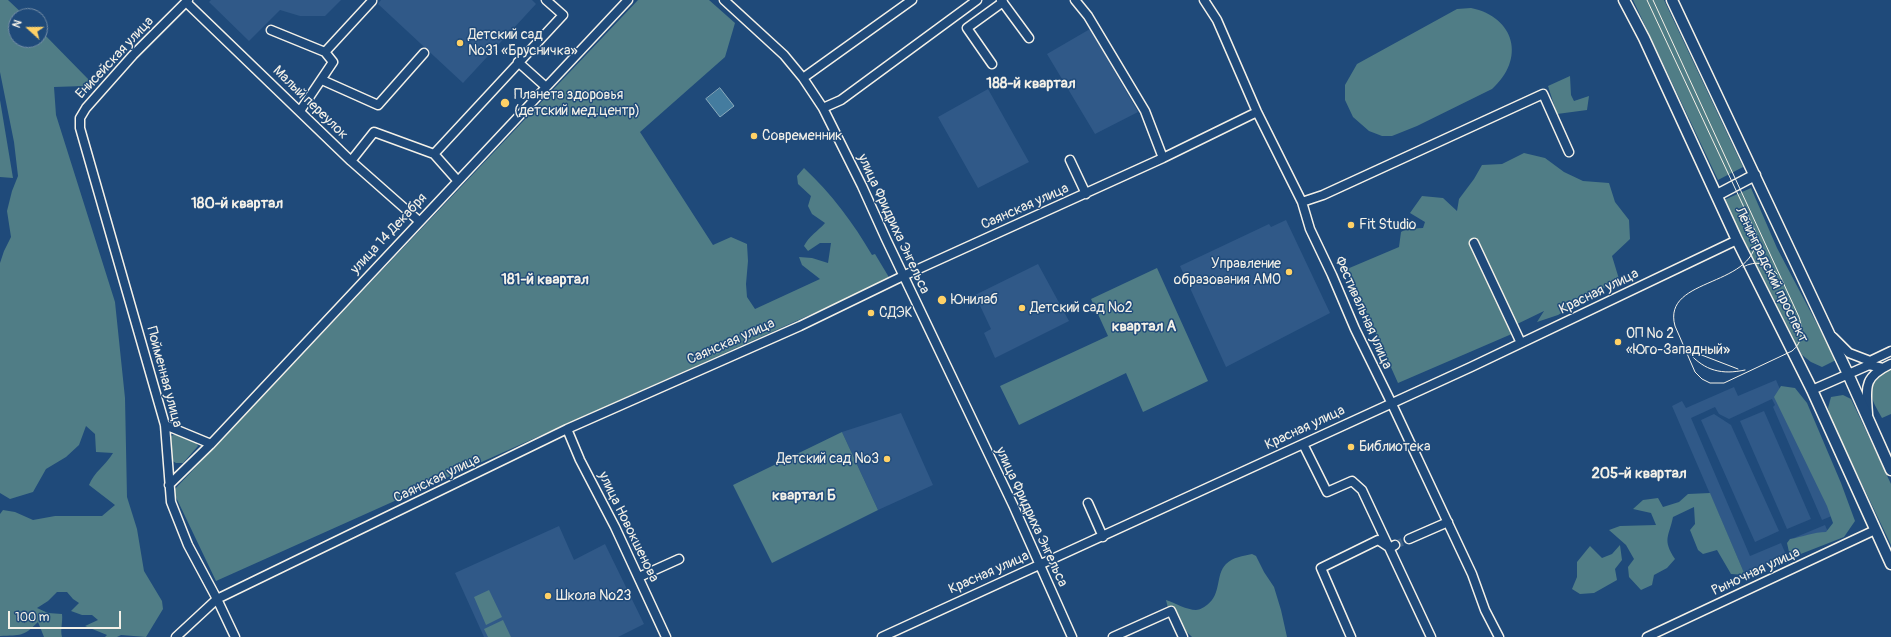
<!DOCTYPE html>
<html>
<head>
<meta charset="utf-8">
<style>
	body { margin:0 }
	#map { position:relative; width:1891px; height:637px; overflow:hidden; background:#1f4a7a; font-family:Pangolin,sans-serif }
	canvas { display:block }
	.north { position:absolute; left:8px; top:8px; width:40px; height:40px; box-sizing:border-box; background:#1f4a7a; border:1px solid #748da6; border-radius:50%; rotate:291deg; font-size:11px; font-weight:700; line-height:16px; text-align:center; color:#f4f1e8 }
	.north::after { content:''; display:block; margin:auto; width:14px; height:18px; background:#ffd166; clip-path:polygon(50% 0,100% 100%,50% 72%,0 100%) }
	.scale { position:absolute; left:8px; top:611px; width:113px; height:18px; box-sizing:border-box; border:2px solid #f4f1e8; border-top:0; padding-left:5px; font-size:12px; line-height:14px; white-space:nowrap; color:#f4f1e8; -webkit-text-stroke:3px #1f4a7a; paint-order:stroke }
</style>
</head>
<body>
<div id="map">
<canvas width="1891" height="637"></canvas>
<div class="north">N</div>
<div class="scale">100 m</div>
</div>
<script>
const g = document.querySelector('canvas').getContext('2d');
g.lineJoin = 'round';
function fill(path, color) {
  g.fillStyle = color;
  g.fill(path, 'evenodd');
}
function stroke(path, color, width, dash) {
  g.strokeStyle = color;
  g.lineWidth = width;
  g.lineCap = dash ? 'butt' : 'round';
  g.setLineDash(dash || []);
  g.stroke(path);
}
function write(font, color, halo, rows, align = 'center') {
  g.font = font + ' Pangolin,sans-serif';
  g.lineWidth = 3;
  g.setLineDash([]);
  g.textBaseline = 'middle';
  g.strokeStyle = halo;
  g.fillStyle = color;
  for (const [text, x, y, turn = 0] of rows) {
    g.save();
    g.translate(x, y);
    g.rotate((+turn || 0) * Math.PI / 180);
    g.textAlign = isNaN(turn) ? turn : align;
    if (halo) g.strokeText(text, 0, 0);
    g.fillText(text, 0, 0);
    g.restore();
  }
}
const built = new Path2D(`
	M211,0H341L325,16H300L280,10L249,41L209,2Z
	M381,0H532L536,4L463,83L378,4Z
	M1090,29L1138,112L1095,134L1047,54Z
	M988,89L1029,162L978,188L938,117Z
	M1286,220L1330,313L1226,367L1180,266L1269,224L1271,227Z
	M1038,264L1069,321L995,358L984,333L991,329L975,295Z
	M1776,380L1834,515L1822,520L1773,407L1775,405L1772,399L1729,419L1719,414L1715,407L1691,418L1750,556L1781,543L1787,557L1745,575L1672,406L1682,401L1686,408L1734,387L1738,396Z
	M1764,411L1811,519L1787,529L1740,421Z
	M901,413L933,485L878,510L842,432Z
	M1714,414L1731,425L1779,531L1755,542L1701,420Z
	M1825,525L1830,537L1789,540Z
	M559,526L574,560L605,544L644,624L618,637H484L455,573Z`);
const green = new Path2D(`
	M0,0H8L25,16H16V40H40V30L89,80L84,86L54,87L56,115L115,302L125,398L127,497L137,529L144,571L162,601L163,609L146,637L121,635L117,637H105L107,635L85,626L98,620L92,615H82L71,611L79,603L73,599L67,592H57L48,601L37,608L48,613L62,614C63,623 60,629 62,637H44L38,622C23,637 21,635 0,636V514L3,510L15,512L33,520L55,516H102L115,505L89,485C94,472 106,465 113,453L96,452L95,434L86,426L79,445L66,457L46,469L33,492L10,499L0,493V263L4,251L11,237L7,211L12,191L18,176L14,142L0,72Z
	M638,0H709L735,23L725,57L640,132L713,245L731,237L747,244L748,261L746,284L747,297L755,309L820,279L802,265L799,257L812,258L828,263L831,243H820L808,251L804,246C809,236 818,231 825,223L812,214L808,206L811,196L798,184L797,176L804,168C831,193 854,224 872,255L875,254L890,279L216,581L173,491Z
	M1633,0H1664L1743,167L1718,180Z
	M1471,8C1515,17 1526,59 1492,89L1417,126L1392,136H1382L1369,131L1353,117L1345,100V85L1357,64L1457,9Z
	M1570,76L1571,95L1574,101L1589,96L1587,110L1557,114L1548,86Z
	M0,100L13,178L0,177Z
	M1524,153L1545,158L1564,172L1583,181L1609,183L1615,202L1629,220L1630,239L1612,256L1619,279L1558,315L1537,322L1544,311L1511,327L1514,333L1398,383L1347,269L1399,247L1401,232L1406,229L1423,228L1425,222L1410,213L1422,196L1443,198L1457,211L1459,199L1474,179L1482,165L1502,164Z
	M1751,188L1777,248L1836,360L1822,367L1811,362L1802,355L1724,200Z
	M1157,268L1208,381L1143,412L1126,373L1019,425L1000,386L1108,336L1091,299Z
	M1891,368V414L1882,418C1874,403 1869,398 1873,380Z
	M1781,386L1795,388L1807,403L1841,483L1855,521L1844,537L1793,557L1789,552L1787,543L1790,539C1802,537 1814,532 1826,532L1833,523L1827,506L1774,397Z
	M1843,395L1851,399L1891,484V545L1830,417L1828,408L1831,397Z
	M842,432L878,510L772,563L733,485Z
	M176,434L195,441L198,446L183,463H176L171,460L169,441L171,436Z
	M1710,493L1745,575L1731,574L1717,550L1703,554L1698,550L1690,530L1695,524L1694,507L1673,517C1669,537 1662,539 1675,559L1667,568L1654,575L1652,585L1641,590L1629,577L1628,567L1634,559L1626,545L1609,530L1620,526L1656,525L1651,513L1633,509L1643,500L1658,498L1663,507L1679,502L1688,494Z
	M1620,545L1622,560L1615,569L1617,580L1594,593L1580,594L1572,589L1577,577V562L1590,546L1602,558L1612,554Z
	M1252,554L1256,556L1264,572L1274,587L1281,610L1287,637H1192L1170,616L1166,600C1175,603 1187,610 1196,610C1200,610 1204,607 1207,605C1222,594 1215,575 1226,564C1233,557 1243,556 1252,554Z
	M489,590L502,617L486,625L474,597Z
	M503,620L511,637H488L484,629Z`);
const water = new Path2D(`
	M720,88L734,106L720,117L706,99Z`);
const minorTunnel = new Path2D(`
	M1395,545L1409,539`);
const minor = new Path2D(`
	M188,0L133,55L86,108L80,118V128L165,425L171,502L188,545L217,599L235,637
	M724,0L784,55L803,78L823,108L862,186L886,239L1014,507L1072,637
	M1001,0L1029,38
	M1075,0L1088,16L1145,111L1163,158
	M1204,0L1217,20L1257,112L1302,202L1310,229L1332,275L1355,329L1391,402L1472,574L1485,610L1499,637
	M186,2L351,161L419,221
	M271,30L325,52L333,62L300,111
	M325,52L372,1
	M518,62L546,87
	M992,64L967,28L1003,2
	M803,78L912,0
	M322,80L378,105L424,53
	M823,108L841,100L977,0
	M434,154L563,15L546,0
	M1070,160L1086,194
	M351,161L374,132L434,154L457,180
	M1302,202L1323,195L1543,94L1569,152
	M1474,243L1521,343
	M1833,337L1849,353L1870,361
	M1870,361L1891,351
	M1812,390L1869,365L1883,368
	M1868,414C1866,387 1863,377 1891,364
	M165,425L211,444
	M567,429L580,460L615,527L666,637
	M1303,444L1327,492L1352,481L1362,490L1431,637
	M169,485L211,444L628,0
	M1088,503L1103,537
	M1409,539L1448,522
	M639,577L679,559
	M176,637L217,599L567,429L800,326L903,276L1163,158L1257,112
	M882,637L1471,367L1737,240
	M1113,637L1171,611L1183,637
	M1351,637L1321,568L1378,540L1390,548L1395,545
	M1647,637L1875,530`);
const major = new Path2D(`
	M1624,0L1644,38L1737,240L1812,390L1891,564
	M1672,0L1848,374L1891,470
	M1717,195L1755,175`);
const tram = new Path2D(`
	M1647,0L1756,233C1761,289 1661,275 1675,326L1695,372L1702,379L1710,383H1724L1792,351C1803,342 1803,330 1799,317L1653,0
	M1743,267C1756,260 1768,263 1777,274
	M1687,347L1699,354L1738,369
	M1689,353C1705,371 1722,375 1745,370`);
const markers = [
	[460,43,4,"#ffd166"],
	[505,103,5,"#ffd166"],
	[754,136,4,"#ffd166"],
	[1351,225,4,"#ffd166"],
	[1289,272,4,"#ffd166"],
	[942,300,5,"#ffd166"],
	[1022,308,4,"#ffd166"],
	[871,313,4,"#ffd166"],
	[1618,342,4,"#ffd166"],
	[1351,447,4,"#ffd166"],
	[887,459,4,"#ffd166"],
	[548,596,4,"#ffd166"]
];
const poiNames = [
	["Детский сад",468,35],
	["№31 «Брусничка»",468,51],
	["Планета здоровья",514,95],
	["(детский мед.центр)",514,111],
	["Современник",762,136],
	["Fit Studio",1359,225],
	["Управление",1281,264,"right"],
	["образования АМО",1281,280,"right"],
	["Юнилаб",951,300],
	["Детский сад №2",1030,308],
	["СДЭК",879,313],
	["ОП № 2",1626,334],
	["«Юго-Западный»",1626,350],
	["Библиотека",1359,447],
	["Детский сад №3",879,459,"right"],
	["Школа №23",556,596]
];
const streetNames = [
	["Енисейская улица",115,58,-47],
	["Малый переулок",310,103,44],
	["Саянская улица",1025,207,-24],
	["улица Фридриха Энгельса",893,224,65],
	["улица 14 Декабря",389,234,-47],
	["Ленинградский проспект",1771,275,64],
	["Красная улица",1599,292,-26],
	["Фестивальная улица",1363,313,66],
	["Саянская улица",731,342,-24],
	["Пойменная улица",164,377,75],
	["Красная улица",1305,428,-25],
	["Саянская улица",437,479,-26],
	["улица Фридриха Энгельса",1031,517,65],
	["улица Новокшенова",628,527,64],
	["Рыночная улица",1756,572,-25],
	["Красная улица",989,573,-24]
];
const neighbourhoodNames = [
	["188-й квартал",1031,84],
	["180-й квартал",237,204],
	["181-й квартал",545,280],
	["квартал А",1144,327],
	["205-й квартал",1639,474],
	["квартал Б",804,496]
];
fill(built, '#305988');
fill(green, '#507d86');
fill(water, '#447c9f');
stroke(water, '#8aabbc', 1);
stroke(minorTunnel, '#3f638a', 8, [8, 4]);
stroke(minor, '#f4f1e8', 11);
stroke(major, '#f4f1e8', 13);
stroke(minor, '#1f4a7a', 8);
stroke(major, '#1f4a7a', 10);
stroke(tram, '#f4f1e8', 1);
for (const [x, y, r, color] of markers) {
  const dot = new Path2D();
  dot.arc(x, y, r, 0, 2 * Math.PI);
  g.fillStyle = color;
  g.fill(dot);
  stroke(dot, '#1f4a7a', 1.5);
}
write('14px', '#f4f1e8', '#1f4a7a', poiNames, 'left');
write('14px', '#f4f1e8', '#1f4a7a', streetNames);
write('bold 15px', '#f4f1e8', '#1f4a7a', neighbourhoodNames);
</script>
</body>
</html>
